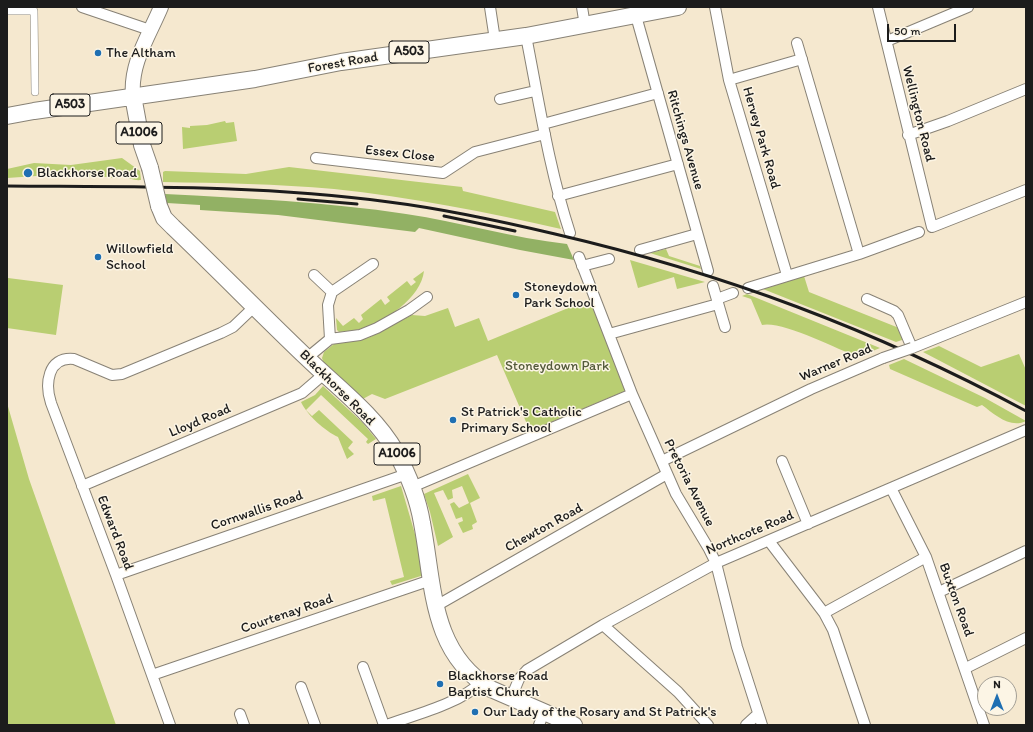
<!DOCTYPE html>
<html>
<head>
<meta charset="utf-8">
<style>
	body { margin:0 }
	#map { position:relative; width:1033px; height:732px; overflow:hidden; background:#f5e8cf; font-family:Itim,sans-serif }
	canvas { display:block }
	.frame { position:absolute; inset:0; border:8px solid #1c1c1c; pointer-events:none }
	.north { position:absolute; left:977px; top:676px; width:40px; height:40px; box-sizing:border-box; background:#fcf5e5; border:1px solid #a29e95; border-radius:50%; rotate:0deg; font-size:11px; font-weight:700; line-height:16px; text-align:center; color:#1c1c1c }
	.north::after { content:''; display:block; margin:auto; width:14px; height:18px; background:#1f6fb2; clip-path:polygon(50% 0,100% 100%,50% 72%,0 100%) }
	.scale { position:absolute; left:887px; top:24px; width:69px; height:18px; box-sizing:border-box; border:2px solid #1c1c1c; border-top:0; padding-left:5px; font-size:12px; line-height:14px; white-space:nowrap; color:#1c1c1c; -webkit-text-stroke:3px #fcf5e5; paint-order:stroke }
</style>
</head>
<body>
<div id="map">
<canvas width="1033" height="732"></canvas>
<div class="frame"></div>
<div class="north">N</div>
<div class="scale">50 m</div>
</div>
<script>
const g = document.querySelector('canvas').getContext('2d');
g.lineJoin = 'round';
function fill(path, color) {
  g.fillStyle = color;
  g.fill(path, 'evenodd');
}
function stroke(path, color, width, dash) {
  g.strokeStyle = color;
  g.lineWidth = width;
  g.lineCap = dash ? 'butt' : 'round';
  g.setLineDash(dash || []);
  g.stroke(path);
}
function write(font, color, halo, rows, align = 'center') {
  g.font = font + ' Itim,sans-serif';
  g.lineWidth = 3;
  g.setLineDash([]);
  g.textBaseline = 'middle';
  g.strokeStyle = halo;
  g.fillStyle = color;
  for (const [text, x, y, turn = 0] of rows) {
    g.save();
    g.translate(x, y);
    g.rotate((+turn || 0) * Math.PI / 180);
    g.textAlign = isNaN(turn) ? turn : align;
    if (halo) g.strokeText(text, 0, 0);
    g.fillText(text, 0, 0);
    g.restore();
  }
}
const green = new Path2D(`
	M225,121L226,123L234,122L237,141L183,149L182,127L190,128V126L207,125Z
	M122,158L140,171L141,180C134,181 129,177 121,177C116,177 114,179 108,177L36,176L7,178V169L34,163L71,165Z
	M289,167L462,187L463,191L555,212L561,229C487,212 410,197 334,189C277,184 220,183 163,182V172L165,171L246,174Z
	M666,249L669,256L700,266L701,269L650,253Z
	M630,260L705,282L677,289L674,277L638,288Z
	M424,271C421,298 385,322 360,329C354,331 346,331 339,332L337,330L336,318L343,326L354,318L359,323L363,319L361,315L381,299L385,305L390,301L387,297L407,281L411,286L416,282L413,279Z
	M804,276L809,292L899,328L905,339L896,342L763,289Z
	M8,278L63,285L56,335L7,328Z
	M747,294L880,348L858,357C838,349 780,320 762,325L751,299L742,296Z
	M590,299L625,391L530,431L497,355L385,399L372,394L361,400L324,364L322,358L324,352L334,344L368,338L412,315L425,316L448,308L455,327L479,318L488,341Z
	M939,346L981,367L1019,354L1026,370V406L923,352Z
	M904,359L985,398L1026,421C1010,429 994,414 982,405L977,407L890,369L889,365Z
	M323,386L362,422L376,439L368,444L366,442L368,439L321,395L306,410L312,416L319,410L353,442L348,448L354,454L347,459L338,437C325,431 307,415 301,402L315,395Z
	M7,403L29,479L116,725H7Z
	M468,474L480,498L470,503L477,522L472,525L473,529L463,533L458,523L463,521L462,517L456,519L450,504L454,502L459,508L469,503L462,486L452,490L453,498L448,500L443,490L434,493L453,537L438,546L430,512L424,494Z
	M401,486L417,541L424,575L392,585L390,581L404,577L385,498L373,501L372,496Z`);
const forest = new Path2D(`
	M165,194C245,198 327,202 406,214C460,222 513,238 567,244L574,260L520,250L419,228L415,232L278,215L200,210V205L167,203Z`);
const pedestrian = new Path2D(`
	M7,11H34L35,92`);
const minor = new Path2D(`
	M82,7L150,30
	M490,7L495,40
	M582,7L585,26
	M715,7L729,80L787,275
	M878,7L932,227L1026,190
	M636,16L708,271
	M526,36C539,102 549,169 570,233
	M887,41L968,7
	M797,43L859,254
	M729,80L802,59
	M500,99L535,91
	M543,124L658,93
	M908,135L948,121L1026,89
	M316,158L443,173L475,152L545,134
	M558,196L678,164
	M640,250L697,234
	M579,257L632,394L655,446L676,494L709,549L716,563L737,647L762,725
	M582,266L609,259
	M314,275L332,292
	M713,286L725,327
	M748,288L859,254L919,232
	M717,299L733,293
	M867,299L894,311L898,315L912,348L1026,302
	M609,334L718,304
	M330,339L328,305L332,292L373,264
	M307,358L330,339L360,335L377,328L409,310L427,297
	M662,461L811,389L883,358
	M782,461L808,524
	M82,486L302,393L324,374
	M412,487L632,394
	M891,488L926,557L984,725
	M769,541L824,613L833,630L865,725
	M116,575L407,474
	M939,592L1026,551
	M436,606L667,474
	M824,613L926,557
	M603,625L678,692L708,725
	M363,667L384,725
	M966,668L1026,638
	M152,675L431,580
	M301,687L315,725
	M511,698L519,679L527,670L603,625L716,563L1026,430
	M240,714L244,725
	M170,725L116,575L51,403C45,385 47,356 74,359L112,375L122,374L221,333L233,327L254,307
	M387,725C414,715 461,703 480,683
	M539,725L544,712
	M746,725L758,714`);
const secondary = new Path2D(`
	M133,96C130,63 149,36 161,7`);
const primary = new Path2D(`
	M133,96L142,145L150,168
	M7,116L34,111L255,79L341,62L526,36L678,7
	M159,206L164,218L173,227C218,270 262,315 307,358C337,387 375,415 396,452C408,474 418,499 422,523C434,585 430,652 491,689L574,725`);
const rail = new Path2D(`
	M7,186C135,187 262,185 389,202C445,209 500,221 555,234C723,273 875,330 1026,411
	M298,199L357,204
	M444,216L515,231`);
const minorBridge = new Path2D(`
	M883,358L912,348`);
const primaryBridge = new Path2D(`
	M150,168L159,206`);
const markers = [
	[98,53,4,"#1f6fb2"],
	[28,173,5,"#1f6fb2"],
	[98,257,4,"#1f6fb2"],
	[516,295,4,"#1f6fb2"],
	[453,420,4,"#1f6fb2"],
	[440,684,4,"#1f6fb2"],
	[475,712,4,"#1f6fb2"]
];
const shields = [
	[409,52,40],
	[70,105,40],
	[139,133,46],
	[397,454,46]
];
const shieldNames = [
	["A503",409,52],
	["A503",70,105],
	["A1006",139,133],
	["A1006",397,454]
];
const poiNames = [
	["The Altham",106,53],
	["Blackhorse Road",37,173],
	["Willowfield",106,249],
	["School",106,265],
	["Stoneydown",524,287],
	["Park School",524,303],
	["St Patrick's Catholic",461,412],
	["Primary School",461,428],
	["Blackhorse Road",448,676],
	["Baptist Church",448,692],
	["Our Lady of the Rosary and St Patrick's",483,712]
];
const streetNames = [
	["Forest Road",343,63,-10],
	["Wellington Road",918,114,76],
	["Hervey Park Road",761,138,74],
	["Ritchings Avenue",685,140,74],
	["Essex Close",400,154,6],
	["Warner Road",836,363,-23],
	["Blackhorse Road",337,388,45],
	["Lloyd Road",200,421,-23],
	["Pretoria Avenue",689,483,63],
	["Cornwallis Road",257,511,-19],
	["Chewton Road",544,528,-29],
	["Edward Road",115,533,69],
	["Northcote Road",750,533,-23],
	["Buxton Road",956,600,70],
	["Courtenay Road",287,614,-19]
];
const parkNames = [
	["Stoneydown Park",557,366]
];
fill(green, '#b9ce72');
fill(forest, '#92b164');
stroke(pedestrian, '#888276', 8);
stroke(minor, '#888276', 12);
stroke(secondary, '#888276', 16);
stroke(primary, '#888276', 18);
stroke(pedestrian, '#fff', 7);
stroke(minor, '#fff', 10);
stroke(secondary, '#fff', 14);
stroke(primary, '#fff', 16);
stroke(rail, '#1c1c1c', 3);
stroke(minorBridge, '#888276', 12, []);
stroke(primaryBridge, '#888276', 18, []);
stroke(minorBridge, '#fff', 10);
stroke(primaryBridge, '#fff', 16);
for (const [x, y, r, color] of markers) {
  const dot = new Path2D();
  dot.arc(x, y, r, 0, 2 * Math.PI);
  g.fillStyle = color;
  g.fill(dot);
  stroke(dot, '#fcf5e5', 1.5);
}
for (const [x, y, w] of shields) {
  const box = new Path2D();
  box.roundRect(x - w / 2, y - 11, w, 22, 3);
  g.fillStyle = '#fcf5e5';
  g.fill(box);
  stroke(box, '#1c1c1c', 1);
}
write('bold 13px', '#1c1c1c', null, shieldNames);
write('14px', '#1c1c1c', '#fcf5e5', poiNames, 'left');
write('14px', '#1c1c1c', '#fcf5e5', streetNames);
write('14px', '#535a3a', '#fcf5e5', parkNames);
</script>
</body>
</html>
